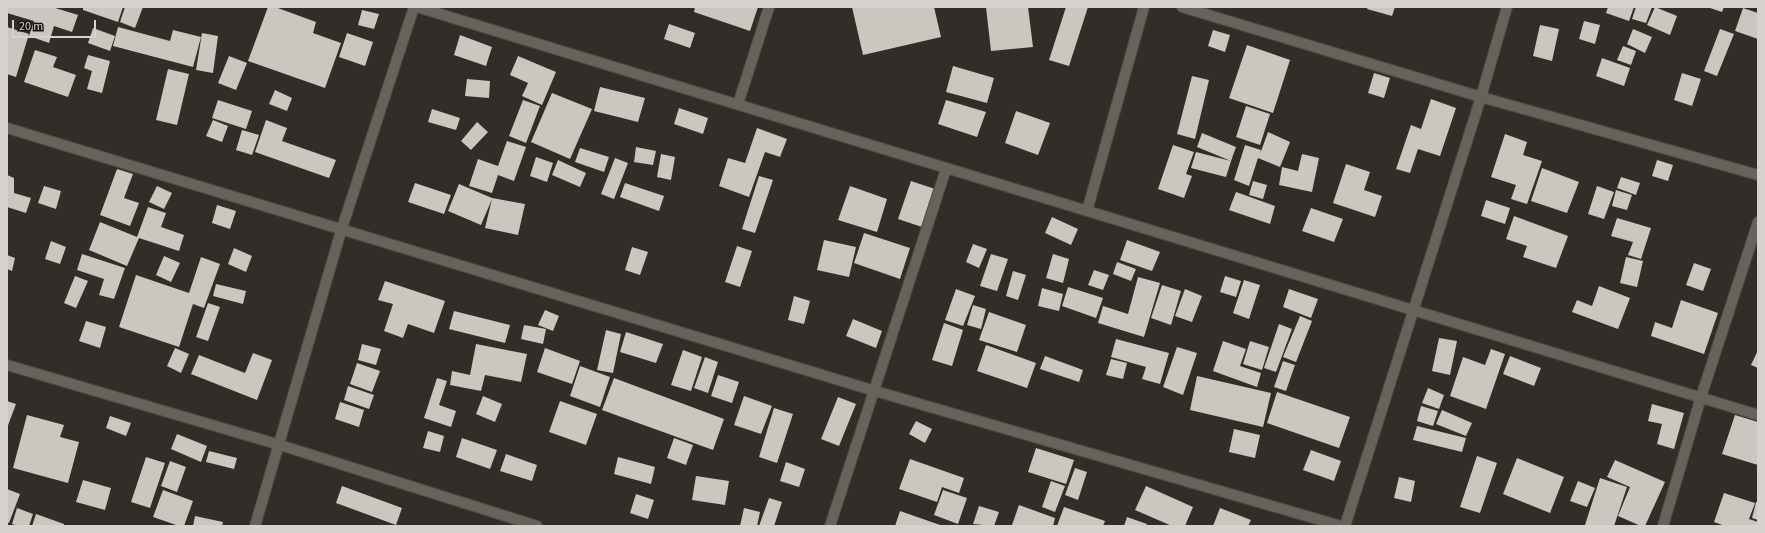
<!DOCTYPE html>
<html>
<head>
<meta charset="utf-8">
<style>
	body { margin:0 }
	#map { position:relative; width:1765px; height:533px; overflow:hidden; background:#312d28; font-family:"Source Sans 3",sans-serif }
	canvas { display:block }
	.frame { position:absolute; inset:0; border:8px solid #d5d2cf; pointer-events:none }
	.scale { position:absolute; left:12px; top:20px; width:84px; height:18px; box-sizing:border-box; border:2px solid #d5d2cf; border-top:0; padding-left:5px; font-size:12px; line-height:14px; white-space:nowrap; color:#d5d2cf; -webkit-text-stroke:3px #181613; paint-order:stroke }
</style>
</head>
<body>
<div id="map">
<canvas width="1765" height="533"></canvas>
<div class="frame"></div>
<div class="scale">20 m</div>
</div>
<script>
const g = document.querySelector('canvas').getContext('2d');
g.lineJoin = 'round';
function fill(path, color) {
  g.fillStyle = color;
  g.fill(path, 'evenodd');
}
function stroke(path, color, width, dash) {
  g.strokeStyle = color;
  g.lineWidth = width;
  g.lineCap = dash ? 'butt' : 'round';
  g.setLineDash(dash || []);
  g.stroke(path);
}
const building = new Path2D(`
	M7,7H52L78,15L72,32L54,26L49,43L29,36L34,21L7,13Z
	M83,7H123L118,22L83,10Z
	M125,7H143L135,28L120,22Z
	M268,7H275L316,22L313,33L341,43L325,88L248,61Z
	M695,7H758L750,31L694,12Z
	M852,7H934L941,37L863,55Z
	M986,7H1028L1033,47L991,51Z
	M1066,7H1088L1069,66L1049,60Z
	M1368,7H1395L1392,16L1367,9Z
	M1608,7H1634L1629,21L1606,13Z
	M1636,7H1652L1646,23L1632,19Z
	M1655,7L1677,16L1670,35L1647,25Z
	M1707,7H1724L1722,12Z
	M1743,8L1758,13V39L1735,31Z
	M362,10L379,14L374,29L358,25Z
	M1584,21L1600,25L1595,44L1579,39Z
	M669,24L695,33L690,48L664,39Z
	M1540,25L1559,29L1552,61L1533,56Z
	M7,27L29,34L16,77L7,74Z
	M118,27L170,41L173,30L201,37L193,67L113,46Z
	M93,28L115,36L110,51L88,43Z
	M1633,29L1652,37L1645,53L1627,44Z
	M1720,29L1734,34L1717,76L1704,71Z
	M1213,30L1230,35L1225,52L1208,46Z
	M202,33L218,36L213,73L196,70Z
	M347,33L373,42L365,66L339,57Z
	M460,35L492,47L486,66L454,55Z
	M1247,45L1290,60L1273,113L1229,98Z
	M1623,46L1636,51L1631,65L1617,60Z
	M35,50L57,57L53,67L76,75L68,97L24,82Z
	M88,55L110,61L102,93L87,89L92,71L84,68Z
	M229,56L247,63L236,90L218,83Z
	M518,56L556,72L542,105L522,96L528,83L510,75Z
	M1602,58L1630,68L1624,86L1596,76Z
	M953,66L994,78L987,103L946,92Z
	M168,69L189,74L177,125L156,120Z
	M1374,73L1390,78L1384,98L1368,93Z
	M1682,73L1701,79L1692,106L1674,100Z
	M1192,76L1209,80L1195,139L1177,134Z
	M467,79L490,81L489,98L465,96Z
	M600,87L645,98L638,122L594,111Z
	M275,90L292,98L287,111L269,104Z
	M552,93L592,109L570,159L531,142Z
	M1431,99L1456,108L1440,156L1418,149L1410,173L1396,169L1411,125L1421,129Z
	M218,100L252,111L246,129L212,118Z
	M523,100L540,106L526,143L509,136Z
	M946,100L986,112L977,137L938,124Z
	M1246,106L1270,114L1260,145L1236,137Z
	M679,108L708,118L703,134L674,124Z
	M432,109L460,118L456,130L428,122Z
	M1016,111L1050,123L1038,155L1005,143Z
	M213,120L228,126L222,142L206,136Z
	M266,120L287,128L282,141L336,160L329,178L255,152Z
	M477,122L488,132L471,150L461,141Z
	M757,128L787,139L780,157L765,152L749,197L719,186L728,158L745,163Z
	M242,130L259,135L252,155L236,150Z
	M1268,132L1290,142L1280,167L1258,158L1249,186L1234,180L1245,145L1261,150L1260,154Z
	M1202,133L1236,147L1231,161L1197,147Z
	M1505,134L1527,142L1523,155L1542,161L1527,204L1511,199L1516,185L1491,177Z
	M507,141L526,147L514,181L498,175L492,193L469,186L478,159L498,166Z
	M1173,145L1194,152L1186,174L1192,176L1184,198L1158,189Z
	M636,147L656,151L653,165L634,162Z
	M580,148L609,157L604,172L575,162Z
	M1196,152L1231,161L1226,177L1191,168Z
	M661,154L675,157L671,180L657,177Z
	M1302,154L1319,158L1312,192L1279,185L1282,167L1298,171Z
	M536,157L553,163L547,182L530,176Z
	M615,158L628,163L614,199L601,194Z
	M558,160L586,173L580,187L552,175Z
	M1657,160L1673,165L1668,181L1652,176Z
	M1346,164L1370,172L1364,190L1382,196L1375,217L1333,203Z
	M1542,168L1579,182L1567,213L1531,201Z
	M117,169L133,174L124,198L139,203L130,226L100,215Z
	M7,175L14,178V193L31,198L26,213L7,207Z
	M759,176L773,180L755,233L742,229Z
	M1621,177L1640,183L1636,195L1617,188Z
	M911,181L935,189L922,227L898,219Z
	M1253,181L1267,185L1263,199L1249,195Z
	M415,183L451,195L444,214L408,202Z
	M625,183L664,196L659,211L620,197Z
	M459,184L492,198L525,204L518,235L485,228L492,199L481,225L448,211Z
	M44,186L61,191L56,209L38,203Z
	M157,186L172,193L164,209L149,202Z
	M850,186L887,199L877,232L838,220Z
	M1597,186L1614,192L1604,219L1588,214Z
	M1616,190L1632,195L1627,210L1612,206Z
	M1236,192L1275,206L1270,224L1229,210Z
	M1486,200L1510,208L1505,224L1481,216Z
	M217,205L236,211L230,229L212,223Z
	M148,207L166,213L161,227L184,235L179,251L139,238L127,266L89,250L100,222L137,237Z
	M1311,208L1343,219L1334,242L1302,231Z
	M1514,216L1568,236L1556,268L1523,257L1527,246L1506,239Z
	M1052,217L1078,229L1071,245L1045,233Z
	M1617,218L1651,228L1641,259L1628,255L1633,242L1611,236Z
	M864,233L910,248L900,279L854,263Z
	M824,240L856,247L849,277L817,270Z
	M1127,240L1160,252L1152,271L1120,260Z
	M51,241L66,247L60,264L45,259Z
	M973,244L987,249L979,268L966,262Z
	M737,246L752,251L740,287L725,282Z
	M632,247L648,252L640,275L625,270Z
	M234,248L252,256L246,272L228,264Z
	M82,254L125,268L114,299L99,295L104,279L77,270Z
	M991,254L1008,259L997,291L980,286Z
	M1053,254L1069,259L1063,283L1046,278Z
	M7,255L15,258L12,271L7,269Z
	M164,256L180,263L171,282L156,275Z
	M201,257L220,264L204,308L193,304L179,347L119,327L136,275L189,293Z
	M1626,257L1643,261L1637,287L1620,283Z
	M1117,262L1136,269L1131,281L1113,274Z
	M1694,263L1711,269L1703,291L1686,285Z
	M1094,270L1109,275L1103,290L1088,285Z
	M1013,271L1026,275L1018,300L1006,296Z
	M75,276L88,281L76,308L64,303Z
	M1225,276L1241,281L1236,297L1220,292Z
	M1138,277L1160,283L1144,337L1098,323L1103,306L1128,314Z
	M1244,280L1260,285L1249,319L1233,313Z
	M385,281L445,301L434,333L408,324L403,338L384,331L393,304L378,300Z
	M216,284L246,291L243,304L213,296Z
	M1162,285L1181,291L1171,325L1151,318Z
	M1599,286L1630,298L1618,329L1572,312L1577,300L1592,306Z
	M1068,287L1103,298L1096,318L1062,306Z
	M1042,288L1063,294L1059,311L1038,306Z
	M956,289L975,296L963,326L945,320Z
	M1185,289L1202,296L1192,322L1175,316Z
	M1289,289L1318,299L1311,318L1283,307Z
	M794,296L810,301L804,324L788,320Z
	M1681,300L1718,313L1704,354L1651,336L1655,322L1672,328Z
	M208,303L220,307L208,341L196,337Z
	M973,305L986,309L981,329L967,325Z
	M545,310L559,316L553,331L538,325Z
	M454,311L510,325L505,343L449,329Z
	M989,312L1026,325L1017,352L979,340Z
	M1300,316L1312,321L1296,362L1283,357Z
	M853,319L882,331L876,348L846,336Z
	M86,321L106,327L100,348L79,341Z
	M944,323L963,330L952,366L932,360Z
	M1279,324L1292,329L1276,372L1264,368Z
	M524,325L546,329L543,344L521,339Z
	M606,330L621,334L613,373L597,370Z
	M626,332L663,344L656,363L620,352Z
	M1439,338L1457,341L1450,375L1432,371Z
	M1116,339L1169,353L1160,384L1142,379L1146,367L1111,357Z
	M1223,341L1246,349L1240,366L1261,373L1257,387L1213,371Z
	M1250,341L1269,347L1262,370L1243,364Z
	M362,344L381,349L376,365L358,360Z
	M476,344L527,354L521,382L485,375L481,391L450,385L452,371L470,375Z
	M986,345L1036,363L1027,388L977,371Z
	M1177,347L1197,353L1183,395L1163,387Z
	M175,348L189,354L181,373L167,366Z
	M545,348L580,361L572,384L537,372Z
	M1491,349L1505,354L1486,409L1450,396L1463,357L1485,365Z
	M683,350L702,357L691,391L671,385Z
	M1758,350V368L1751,365Z
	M253,353L272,360L257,400L191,374L199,355L245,373Z
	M1045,356L1083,370L1079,382L1040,369Z
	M1510,356L1541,368L1534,386L1503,374Z
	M705,357L718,362L708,393L694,388Z
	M1111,359L1127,363L1123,379L1106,375Z
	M1283,361L1295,365L1286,391L1274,387Z
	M357,363L380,371L372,392L350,384Z
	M580,366L610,377L600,407L570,396Z
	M718,375L739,382L732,403L711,396Z
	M1197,376L1271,393L1263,427L1190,410Z
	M437,378L447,381L439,405L456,411L451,427L424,418Z
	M614,378L724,419L713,450L602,410Z
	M348,386L374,395L369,409L344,400Z
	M1428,388L1444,395L1439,409L1422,403Z
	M1277,392L1350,417L1339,448L1267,423Z
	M483,396L502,404L495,422L476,414Z
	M744,396L772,406L761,434L734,425Z
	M838,397L856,404L839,446L821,439Z
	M7,401L16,404L7,428Z
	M560,401L597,414L586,445L549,432Z
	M340,402L364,410L359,427L335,419Z
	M1652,404L1684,413L1674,449L1657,444L1662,424L1648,421Z
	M1421,406L1438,411L1433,426L1417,421Z
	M774,408L793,414L777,463L759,457Z
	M1442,410L1472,423L1466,436L1436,424Z
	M27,415L64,425L60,437L79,442L68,483L13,468Z
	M1735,415L1758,422V465L1722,454Z
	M110,416L131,423L126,436L106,428Z
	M916,421L932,429L925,443L909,434Z
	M1417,426L1466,438L1462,452L1413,440Z
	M1234,429L1260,435L1255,458L1229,452Z
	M428,431L444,436L440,452L423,448Z
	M177,434L207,446L201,462L171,449Z
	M462,438L497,450L490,469L456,457Z
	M674,438L693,445L686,465L667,458Z
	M1036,448L1074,460L1066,484L1028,472Z
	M1311,450L1341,461L1334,481L1303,470Z
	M209,451L237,458L234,469L206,462Z
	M506,454L537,465L532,481L500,471Z
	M1477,456L1497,463L1480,513L1460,507Z
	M146,457L165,463L150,508L131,502Z
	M618,457L655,467L651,484L614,474Z
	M1517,458L1564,477L1550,513L1503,494Z
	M910,459L964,478L959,493L942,487L937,502L899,489Z
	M1615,460L1665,482L1645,526H1641L1618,516L1630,487L1607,477Z
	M170,461L186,467L177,492L161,486Z
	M786,462L805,469L799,487L780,481Z
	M1075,468L1087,472L1078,500L1065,495Z
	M696,476L729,481L725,505L692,500Z
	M1399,477L1415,481L1411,502L1394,498Z
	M1600,478L1627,487L1614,526L1585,525Z
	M83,480L111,488L105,510L76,502Z
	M1051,481L1065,486L1055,512L1042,507Z
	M1578,481L1595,488L1587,507L1570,501Z
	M342,486L402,508L396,525L336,503Z
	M1146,486L1193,507L1185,526H1172L1135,510Z
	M7,489L20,494L9,523L7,522Z
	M163,490L193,501L184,526H179L153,517Z
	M943,490L967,498L958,524L934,515Z
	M1724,493L1755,503L1749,519L1758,522V526H1725L1714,522Z
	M636,494L654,500L648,519L630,513Z
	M769,498L782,502L774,526H759Z
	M1756,502H1758V520L1752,518Z
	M1019,505L1055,518L1053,526L1012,525Z
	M979,506L999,512L994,526L973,524Z
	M1064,507L1105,521L1103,526H1057Z
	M17,508L33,514L29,526H18L12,524Z
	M744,508L760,512L757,526H740Z
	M1220,508L1251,520L1248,526H1213Z
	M900,511L943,526H895Z
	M36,514L64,524V526H32Z
	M195,516L223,522L222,526H193Z
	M1127,517L1147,524L1146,526H1124Z`);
const street = new Path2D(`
	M417,7L1758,415
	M1182,7L1481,97L1758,175
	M738,104L769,7
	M7,128L875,391L1341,526
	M1087,211L1144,7
	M7,365L280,445L537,526
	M255,526L341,231L414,7
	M830,526L946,169
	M1345,526L1481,97L1507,7
	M1663,526L1701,397L1758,222`);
fill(building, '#ccc6c0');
stroke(street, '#4e4a45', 12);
stroke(street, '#67625c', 10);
</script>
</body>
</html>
